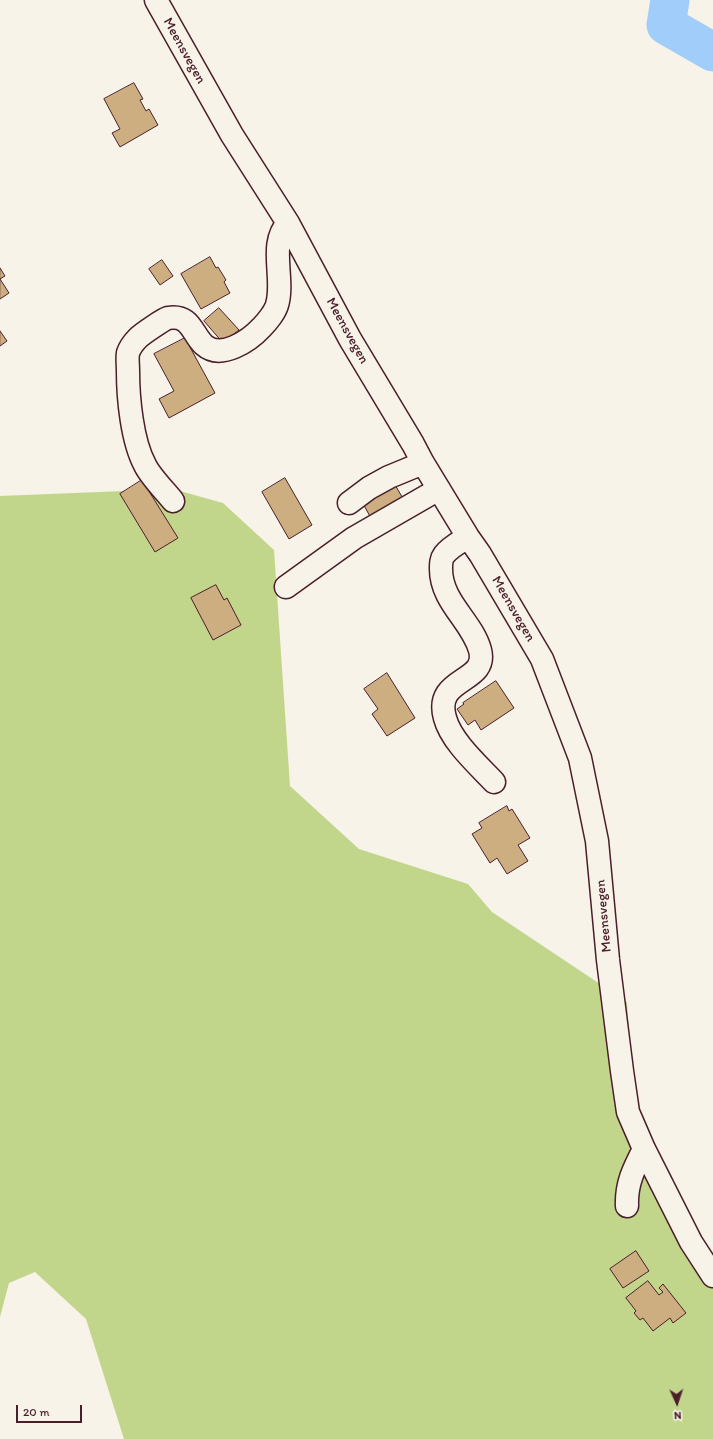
<!DOCTYPE html>
<html>
<head>
<meta charset="utf-8">
<style>
	body { margin:0 }
	#map { position:relative; width:713px; height:1439px; overflow:hidden; background:#f7f3e8; font-family:Itim,sans-serif }
	canvas { display:block }
	.north { position:absolute; left:657px; top:1383px; width:40px; height:40px; -webkit-text-stroke:3px #f7f3e8; paint-order:stroke; rotate:177deg; font-size:11px; font-weight:700; line-height:16px; text-align:center; color:#4a1f2b }
	.north::after { content:''; display:block; margin:auto; width:14px; height:18px; background:#4a1f2b; clip-path:polygon(50% 0,100% 100%,50% 72%,0 100%) }
	.scale { position:absolute; left:16px; top:1405px; width:66px; height:18px; box-sizing:border-box; border:2px solid #4a1f2b; border-top:0; padding-left:5px; font-size:12px; line-height:14px; white-space:nowrap; color:#4a1f2b; -webkit-text-stroke:3px #f7f3e8; paint-order:stroke }
</style>
</head>
<body>
<div id="map">
<canvas width="713" height="1439"></canvas>
<div class="north">N</div>
<div class="scale">20 m</div>
</div>
<script>
const g = document.querySelector('canvas').getContext('2d');
g.lineJoin = 'round';
function fill(path, color) {
  g.fillStyle = color;
  g.fill(path, 'evenodd');
}
function stroke(path, color, width, dash) {
  g.strokeStyle = color;
  g.lineWidth = width;
  g.lineCap = dash ? 'butt' : 'round';
  g.setLineDash(dash || []);
  g.stroke(path);
}
function write(font, color, halo, rows, align = 'center') {
  g.font = font + ' Itim,sans-serif';
  g.lineWidth = 3.5;
  g.setLineDash([]);
  g.textBaseline = 'middle';
  g.strokeStyle = halo;
  g.fillStyle = color;
  for (const [text, x, y, turn = 0] of rows) {
    g.save();
    g.translate(x, y);
    g.rotate((+turn || 0) * Math.PI / 180);
    g.textAlign = isNaN(turn) ? turn : align;
    if (halo) g.strokeText(text, 0, 0);
    g.fillText(text, 0, 0);
    g.restore();
  }
}
const green = new Path2D(`
	M173,489L223,503L274,550L290,786L359,849L468,884L492,912L627,1002L636,1139L713,1273V1439H124L86,1319L35,1272L9,1283L0,1317V496Z`);
const river = new Path2D(`
	M670,0L666,25L713,52`);
const building = new Path2D(`
	M134,83L143,99L140,100L146,111L149,109L158,125L120,147L112,133L120,129L104,99Z
	M210,257L216,268L218,267L226,280L224,282L230,293L201,309L181,274Z
	M162,260L173,276L160,285L149,269Z
	M0,268L5,276L0,279Z
	M0,279L9,293L0,299Z
	M219,308L239,330L223,343L204,321Z
	M0,331L7,341L0,346Z
	M185,338L215,393L169,418L159,399L174,391L154,354Z
	M285,478L312,525L289,539L262,492Z
	M142,480L178,538L155,552L120,494Z
	M394,483L405,502L372,520L361,500Z
	M216,585L224,600L227,598L241,625L213,640L191,598Z
	M387,673L415,718L387,736L372,714L378,709L364,689Z
	M496,681L514,708L481,730L475,720L468,725L457,709L464,704L463,703Z
	M507,806L509,811L512,809L530,838L518,845L528,861L507,874L497,858L490,863L472,834L482,828L479,823Z
	M636,1251L649,1271L623,1288L610,1269Z
	M648,1281L659,1295L663,1292L659,1288L663,1284L686,1313L673,1323L670,1318L653,1331L643,1318L640,1320L634,1313L636,1311L626,1298Z`);
const minor = new Path2D(`
	M156,0L232,135L288,223L350,339L413,444L423,463L468,537L480,554L542,659L580,758L597,841L608,960L622,1071L628,1112L644,1149L691,1242L713,1276
	M173,501C165,491 150,476 145,465C132,441 128,398 128,371C128,365 127,358 128,353C130,347 134,342 138,338C142,334 164,319 168,318C191,314 192,334 204,345C221,360 249,341 262,327C267,322 275,312 277,305C285,279 268,244 288,223
	M349,503L369,488L389,477L423,463
	M468,537C460,542 450,547 444,555C441,559 441,564 441,569C441,602 472,621 480,650C489,684 433,676 445,718C451,741 478,765 494,782
	M286,587L354,538L439,489
	M627,1206C626,1184 634,1168 644,1149`);
const streetNames = [
	["Meensvegen",184,51,61],
	["Meensvegen",347,331,61],
	["Meensvegen",513,609,60],
	["Meensvegen",604,916,-95]
];
fill(green, '#c2d68b');
stroke(river, '#a0cdfa', 39);
fill(building, '#cdae81');
stroke(building, '#4a1f2b', 1);
stroke(minor, '#4a1f2b', 25);
stroke(minor, '#f7f3e8', 22);
write('14px', '#4a1f2b', '#f7f3e8', streetNames);
</script>
</body>
</html>
